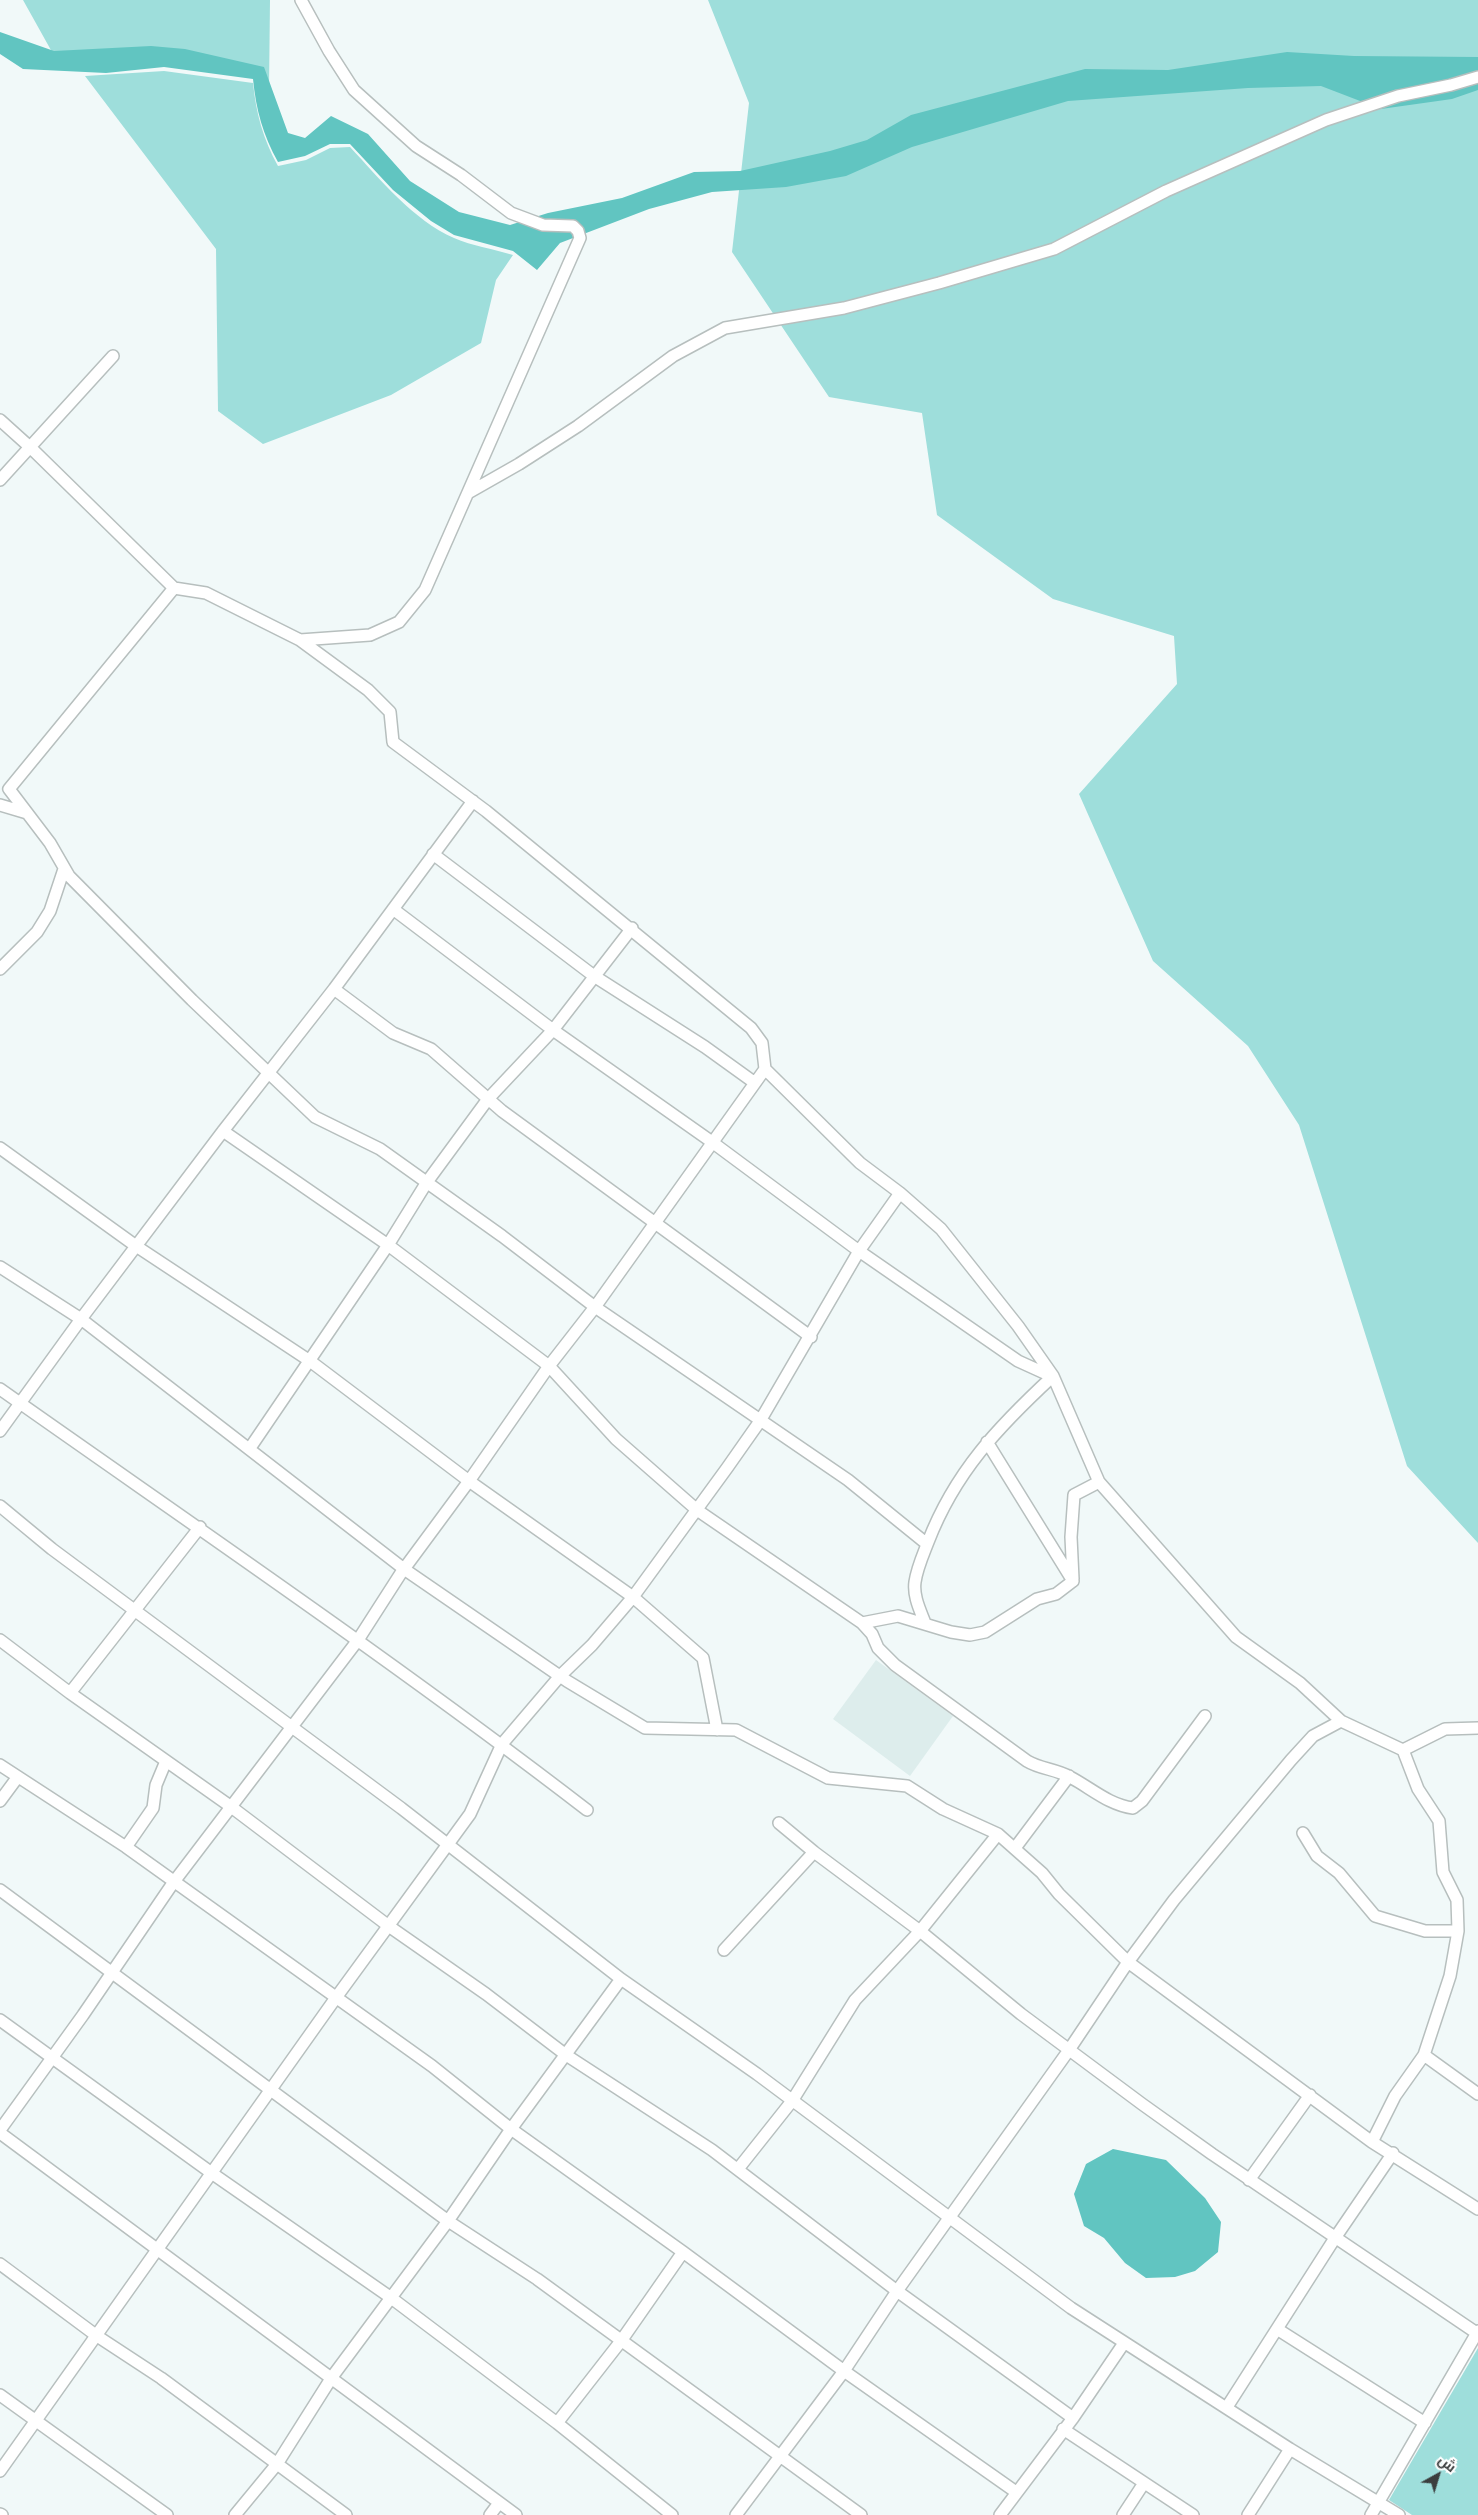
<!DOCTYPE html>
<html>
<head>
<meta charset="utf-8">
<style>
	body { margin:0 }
	#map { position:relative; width:1478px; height:2515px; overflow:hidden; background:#f1f9f9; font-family:"Space Grotesk",Cairo,sans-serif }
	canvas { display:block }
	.north { position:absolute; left:1413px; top:2450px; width:50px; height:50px; -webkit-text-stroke:4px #fff; paint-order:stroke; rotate:39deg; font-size:14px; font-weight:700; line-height:20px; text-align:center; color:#3b3e3e }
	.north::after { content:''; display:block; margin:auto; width:18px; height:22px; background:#3b3e3e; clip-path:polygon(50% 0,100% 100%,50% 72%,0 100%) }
</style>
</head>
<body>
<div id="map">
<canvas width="1478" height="2515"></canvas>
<div class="north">ش</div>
</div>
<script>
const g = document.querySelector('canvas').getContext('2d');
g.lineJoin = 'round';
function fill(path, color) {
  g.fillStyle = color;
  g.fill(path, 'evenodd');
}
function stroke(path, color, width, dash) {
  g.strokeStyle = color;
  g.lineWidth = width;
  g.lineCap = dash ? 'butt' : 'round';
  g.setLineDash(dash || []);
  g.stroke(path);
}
const built = new Path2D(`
	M876,1660L953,1716L910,1776L833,1719Z`);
const green = new Path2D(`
	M23,0H270L269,90L262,69L52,52Z
	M708,0H1478V1543L1407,1466L1299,1125L1248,1046L1153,961L1079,794L1177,684L1174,636L1053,599L937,515L922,413L829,397L732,252L749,103Z
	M164,71L253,83C256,113 263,139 278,166L306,160L330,148L350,147C379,178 414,221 454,238C472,246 494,249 513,255L496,280L481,343L391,395L263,444L218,411L216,249L85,76Z
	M1478,2348V2515H1412L1389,2500Z`);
const water = new Path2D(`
	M0,32L54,51L151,46L185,49L264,67L288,133L305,138L331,116L368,134L410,181L459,212L510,225L548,213L622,198L694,172L740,171L830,151L867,140L911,115L1085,69L1168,70L1287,52L1354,56L1478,57V90L1452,99L1381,109L1321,86L1248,88L1068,101L912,147L846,176L786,187L712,192L649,209L560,243L537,270L513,251L454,235L431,221L393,190L350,144H330L305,156L278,162C263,135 256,110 253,79L164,67L106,73L23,69L0,54Z
	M1113,2149L1166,2160L1205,2198L1221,2222L1218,2252L1195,2271L1175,2277L1146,2278L1125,2263L1104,2238L1084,2226L1074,2194L1086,2164Z`);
const street = new Path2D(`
	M0,420L31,448L174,588L206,593L300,640L368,690L390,712L393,742L486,811L751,1028L762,1043L765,1069L595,1307L549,1366L469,1481L401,1573L358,1640L173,1883L83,2015L0,2130
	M0,480L113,356
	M468,493L519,464L578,426L673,356L725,328L844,308L939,283L1054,249L1166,191L1326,120L1398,96L1451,85L1478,77
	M174,588L9,789L50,843L69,876L192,1000L315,1117L380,1149L502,1236L595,1307L848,1480L927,1544
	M300,640L370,635L399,622L425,590L580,238L578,231L573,226L543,225L511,213L461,175L416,146L354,90L329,51L301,0
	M0,805L27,813
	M433,854L594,976L705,1047L755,1083
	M393,909L553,1030L712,1142L859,1251L1018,1361L1051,1376
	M0,969L37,932L50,911L64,869
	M334,989L393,1033L431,1049L502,1111L811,1337
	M765,1069L860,1163L900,1193L941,1229L1018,1326L1053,1376L1099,1482L1236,1637L1300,1683L1341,1721L1403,1750L1418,1789L1439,1821L1443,1872L1457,1900L1458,1931L1450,1976L1424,2055L1395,2096L1372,2142
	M223,1131L388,1245L549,1366L616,1439L697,1510L862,1623L898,1616L951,1632L970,1635L985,1632L1037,1599L1056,1594L1073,1581
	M0,1148L136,1246L310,1361L469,1481L633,1597L703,1658L717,1730
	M0,1267L81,1319L404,1569L567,1681L645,1728L736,1730L828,1778L907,1786L943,1809L998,1834L1042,1873L1059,1894L1128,1962L1372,2142L1478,2209
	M0,1389C197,1528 396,1663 587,1810
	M0,1431L81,1319L223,1131L334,989L473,801
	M987,1442L1073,1581
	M250,1448L388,1245L427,1182L488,1099L553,1030L632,928
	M0,1506L52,1549L401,1808L621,1979L757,2074L1071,2308L1290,2449L1399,2515
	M1073,1579L1071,1537L1074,1495L1099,1482
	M862,1623L872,1634L878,1648L895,1665L1027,1761C1040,1769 1056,1769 1070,1777C1091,1788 1109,1805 1133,1808L1142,1801L1205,1716
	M925,1623C920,1610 913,1596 915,1582C917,1568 923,1555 928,1542C955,1472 998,1427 1053,1376
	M0,1640L70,1693L230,1806L390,1927L486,1994L566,2055L712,2150L897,2291L1073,2418
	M70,1693L200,1527
	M1403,1750L1445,1729L1478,1728
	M0,1765L126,1847L432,2066L511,2129L683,2252L844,2371L1016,2492
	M0,1801L17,1778
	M779,1823L814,1852L920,1931L1021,2014L1142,2104L1212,2154L1478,2334
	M1303,1833L1317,1856L1339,1873L1375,1916L1425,1931H1458
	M126,1847L153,1808L156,1785L166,1761
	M1015,1848L1069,1776
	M0,1890L448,2221L537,2279L861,2515
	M724,1950L814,1852
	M0,2020L213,2174L390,2297L557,2423L672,2515
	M1424,2055L1478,2094
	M0,2133L516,2515
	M738,2169L792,2101L855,2000L920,1931L998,1834
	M1249,2180L1310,2095
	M0,2264L97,2336L161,2378L346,2515
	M1277,2329L1425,2423
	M0,2395L167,2515
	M1227,2407L1335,2238L1393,2153
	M557,2423L621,2341L683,2252
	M1063,2429L1193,2515
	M0,2471L335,1999L470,1814L502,1744L560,1676L592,1645L633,1597L727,1468L760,1421L859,1251L900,1193
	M0,2514L2,2515
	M235,2515L277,2464L332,2377L448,2221L511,2129L621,1979
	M490,2515L499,2503
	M736,2515L844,2371L897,2291L1069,2050L1128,1962L1174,1900L1291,1760L1313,1736L1341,1721
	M1000,2515L1073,2418L1124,2343
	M1123,2515L1144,2483
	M1248,2515L1290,2449
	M1371,2515L1478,2331`);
fill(built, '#ddedec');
fill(green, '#9ededb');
fill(water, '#61c5c1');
stroke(street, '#b7bfbe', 14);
stroke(street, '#fff', 11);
</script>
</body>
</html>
